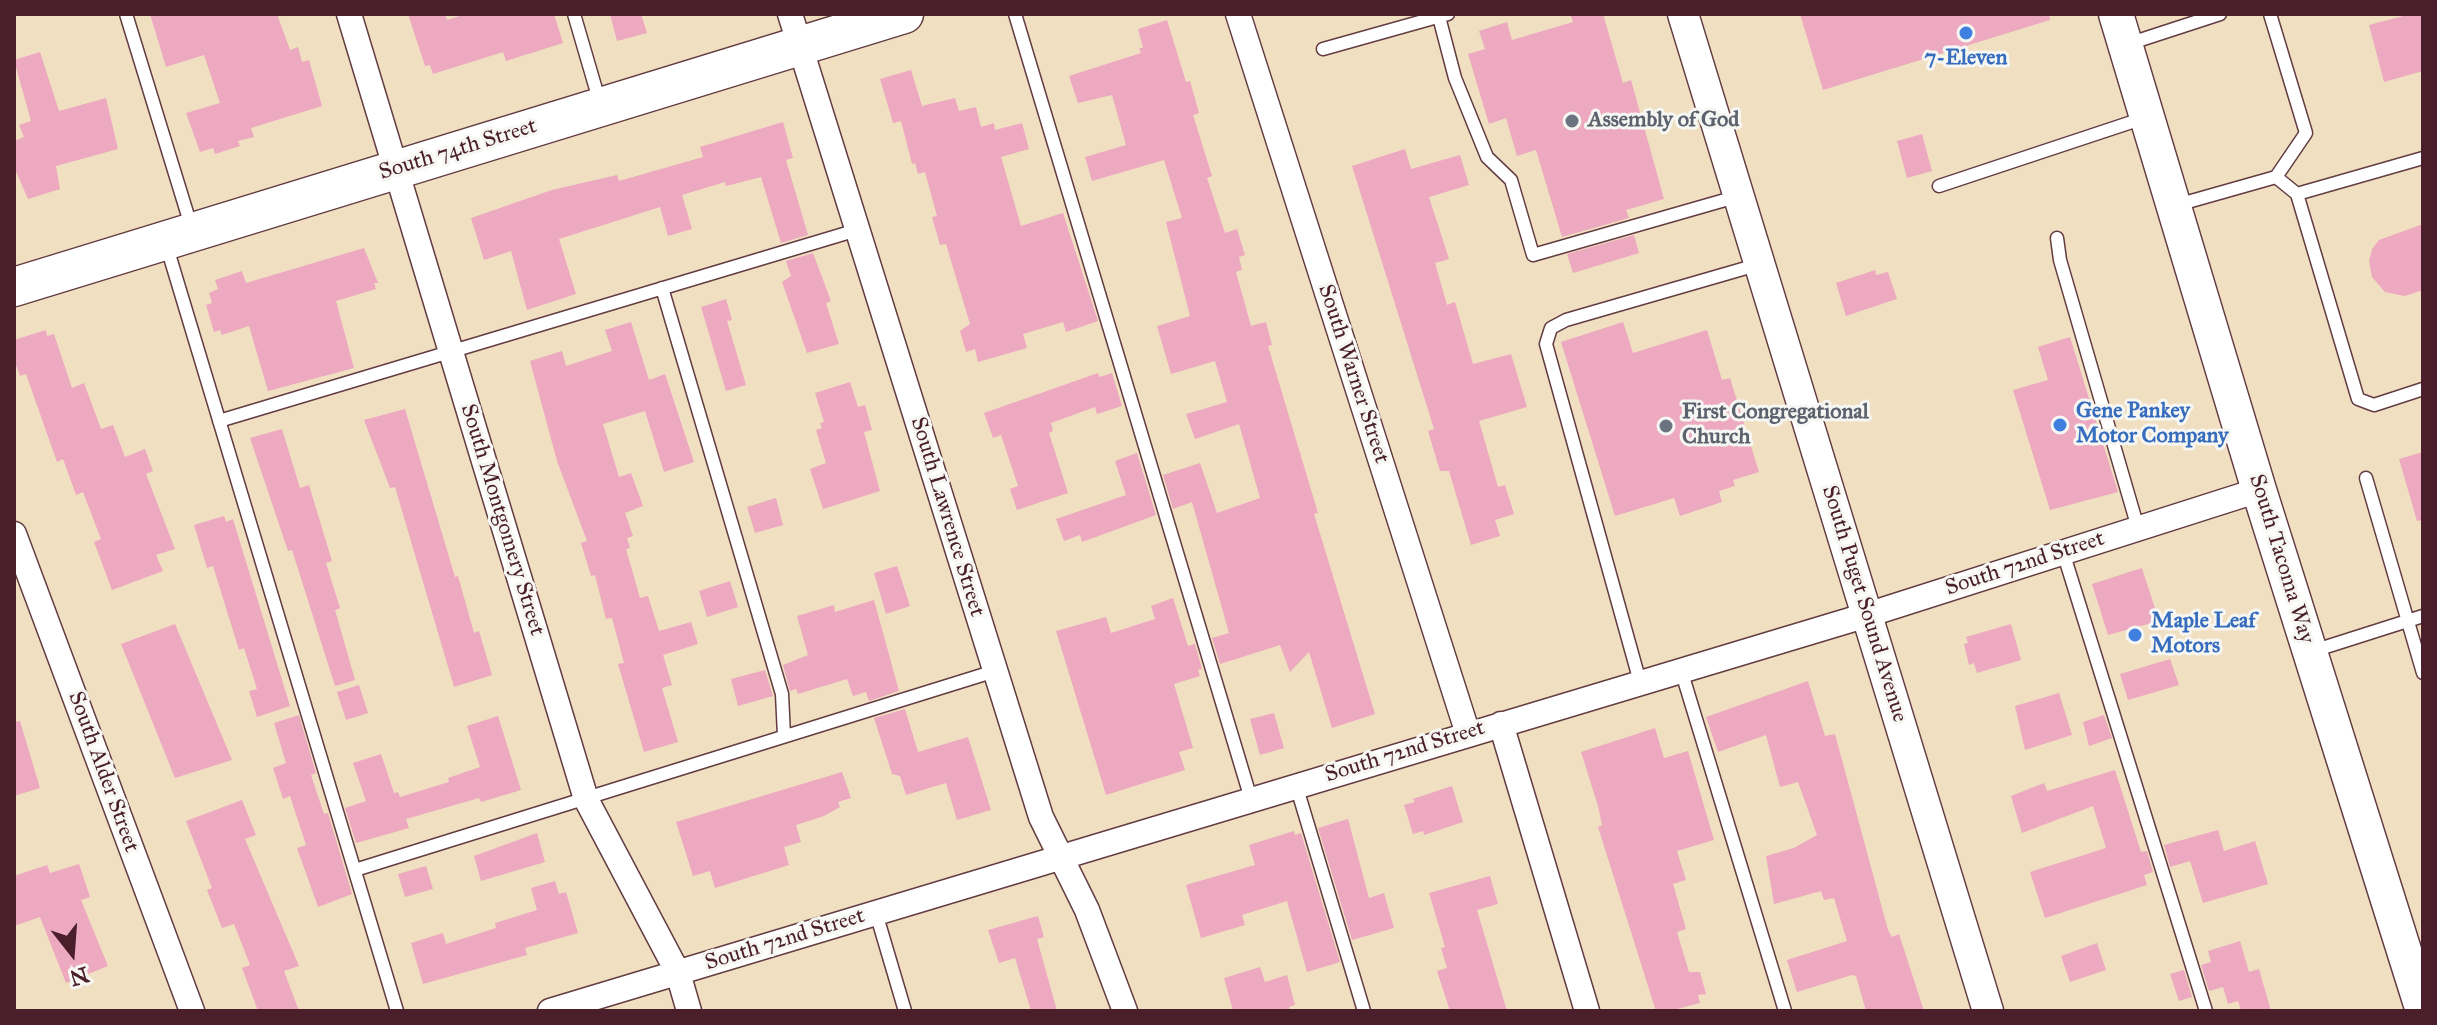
<!DOCTYPE html>
<html>
<head>
<meta charset="utf-8">
<style>
	body { margin:0 }
	#map { position:relative; width:2437px; height:1025px; overflow:hidden; background:#f1dfc1; font-family:"IM FELL Great Primer",serif }
	canvas { display:block }
	.frame { position:absolute; inset:0; border:16px solid #4a1f2b; pointer-events:none }
	.north { position:absolute; left:32px; top:913px; width:80px; height:80px; -webkit-text-stroke:6px #f6f6f2; paint-order:stroke; rotate:163deg; font-size:22px; font-weight:700; line-height:32px; text-align:center; color:#4a1f2b }
	.north::after { content:''; display:block; margin:auto; width:28px; height:36px; background:#4a1f2b; clip-path:polygon(50% 0,100% 100%,50% 72%,0 100%) }
</style>
</head>
<body>
<div id="map">
<canvas width="2437" height="1025"></canvas>
<div class="frame"></div>
<div class="north">N</div>
</div>
<script>
const g = document.querySelector('canvas').getContext('2d');
g.lineJoin = 'round';
function fill(path, color) {
  g.fillStyle = color;
  g.fill(path, 'evenodd');
}
function stroke(path, color, width, dash) {
  g.strokeStyle = color;
  g.lineWidth = width;
  g.lineCap = dash ? 'butt' : 'round';
  g.setLineDash(dash || []);
  g.stroke(path);
}
function write(font, color, halo, rows, align = 'center') {
  g.font = font + ' "IM FELL Great Primer",serif';
  g.lineWidth = 6;
  g.setLineDash([]);
  g.textBaseline = 'middle';
  g.strokeStyle = halo;
  g.fillStyle = color;
  for (const [text, x, y, turn = 0] of rows) {
    g.save();
    g.translate(x, y);
    g.rotate((+turn || 0) * Math.PI / 180);
    g.textAlign = isNaN(turn) ? turn : align;
    if (halo) g.strokeText(text, 0, 0);
    g.fillText(text, 0, 0);
    g.restore();
  }
}
const building = new Path2D(`
	M150,14H277L290,50L298,47L302,62L309,60L322,106L251,128L254,137L238,141L240,146L215,154L213,148L200,152L186,113L220,103L204,55L166,67Z
	M408,14H445L447,20L466,14H554L563,43L506,61L503,52L433,74L430,65L425,66Z
	M610,14H641L647,33L617,41Z
	M1570,14H1603L1623,83L1631,80L1664,199L1626,210L1629,218L1562,237L1536,150L1517,156L1506,118L1489,124L1468,54L1485,49L1479,31L1507,22L1512,40L1573,22Z
	M1800,14H2049L2050,20L1823,90Z
	M2411,14H2423V71L2384,82L2369,25Z
	M1167,20L1186,82L1190,81L1199,113L1193,115L1212,176L1207,178L1225,233L1237,229L1245,255L1239,257L1242,270L1236,272L1251,326L1266,322L1272,345L1268,346L1318,513L1314,514L1375,714L1332,728L1309,652L1290,672L1280,645L1220,664L1212,638L1229,633L1192,502L1173,509L1163,475L1200,463L1217,513L1260,498L1239,424L1195,439L1186,414L1227,402L1215,361L1171,374L1157,326L1190,316L1166,222L1182,218L1164,160L1092,181L1085,157L1126,145L1112,95L1078,103L1069,76L1141,53L1139,48H1143L1138,29Z
	M40,52L59,111L106,98L118,149L56,166L60,189L28,199L14,167V141L24,137L19,125L31,121L14,60Z
	M911,70L922,106L955,98L959,111L976,107L981,127L994,123L995,130L1022,123L1029,149L1001,157L1021,226L1063,213L1098,321L1066,332L1063,322L1023,334L1027,348L978,362L975,349L966,352L960,331L970,324L946,244L940,245L932,217L937,216L925,172L918,174L915,163L912,164L901,121L893,123L880,79Z
	M783,122L793,158L786,160L808,235L781,243L761,177L726,186L725,182L682,195L692,229L668,236L660,207L559,239L576,294L527,310L511,251L484,260L471,218L552,190L617,175L619,181L703,157L700,147Z
	M1922,134L1932,171L1907,178L1897,141Z
	M1405,149L1411,169L1460,155L1469,185L1429,197L1449,259L1435,263L1447,305L1455,302L1473,364L1511,354L1527,407L1479,421L1498,487L1505,485L1514,514L1495,520L1500,536L1471,545L1449,471H1440L1428,431L1434,429L1352,166Z
	M2423,224V290L2405,296L2385,292L2372,277L2369,261L2372,249L2379,240Z
	M1634,235L1639,253L1573,273L1567,254Z
	M364,248L378,283H374L376,289L336,301L354,368L268,391L249,326L222,335L220,330L214,332L206,305L212,303L209,293L218,289L215,280L242,271L246,283Z
	M813,253L831,301L826,303L839,344L807,353L782,282L791,276L786,261Z
	M1875,270L1876,275L1888,272L1897,299L1846,316L1836,283Z
	M726,299L732,320L727,321L746,385L726,391L701,307Z
	M631,322L649,380L665,374L694,462L664,472L645,411L603,424L619,477L631,473L643,506L625,513L633,536L627,538L630,548L626,549L640,598L648,596L659,631L691,622L698,644L663,655L672,685L662,688L678,742L644,752L618,664L624,663L612,618L606,619L595,575L591,576L581,543L587,541L557,461L530,361L562,351L566,366L612,351L605,330Z
	M1623,322L1633,353L1707,330L1722,380L1730,378L1759,472L1733,480L1735,486L1719,491L1722,502L1680,516L1674,498L1615,516L1561,342Z
	M46,330L47,336L54,334L72,388L84,383L101,429L113,425L125,457L145,449L153,471L146,474L175,549L156,555L163,571L112,590L94,542L101,539L83,492L76,495L63,459L57,462L26,374L20,376L14,359V340Z
	M2070,337L2118,492L2050,510L2013,390L2048,380L2038,347Z
	M1098,373L1100,377L1112,373L1122,406L1097,414L1095,407L1051,423L1053,431L1049,433L1068,493L1017,510L1010,489L1018,486L1001,435L993,438L984,413Z
	M850,382L858,407L865,405L872,430L864,432L880,491L823,509L810,469L826,463L816,430L822,428L820,423L824,422L815,393Z
	M405,409L455,577L458,576L474,633L479,631L492,675L454,687L395,487L390,488L364,420Z
	M282,429L300,488L309,485L332,561L326,563L340,608L335,610L355,680L335,686L292,550L288,551L250,438Z
	M2423,452V520L2417,521L2399,459Z
	M1137,453L1156,515L1082,542L1080,535L1064,541L1056,519L1126,495L1115,461Z
	M776,498L783,525L755,533L747,507Z
	M224,516L226,522L233,519L290,706L257,717L249,691L257,689L244,648L239,650L213,566L207,568L194,525Z
	M897,566L910,606L886,614L874,573Z
	M2142,568L2159,621L2108,635L2092,584Z
	M730,581L738,607L707,617L699,591Z
	M1173,598L1188,646L1195,644L1202,669L1198,670L1200,676L1174,684L1193,748L1179,752L1185,770L1106,795L1056,631L1106,617L1111,633L1155,619L1151,606Z
	M874,600L899,691L869,701L866,692L853,696L847,679L798,694L796,689L790,691L783,665L808,655L797,616L834,605L835,612Z
	M175,624L232,760L175,778L121,644Z
	M2011,624L2021,660L1977,673L1974,663L1969,665L1964,644L1968,643L1966,637Z
	M2170,659L2179,685L2128,700L2120,674Z
	M765,670L773,696L738,706L731,679Z
	M1808,681L1825,736L1835,734L1888,930L1892,937L1899,934L1924,1011H1866L1856,976L1852,975L1797,992L1787,960L1847,941L1834,898L1824,900L1821,891L1774,904L1766,856L1794,848L1817,835L1798,782L1780,787L1766,735L1718,752L1706,717Z
	M359,685L368,713L346,720L337,692Z
	M2059,693L2072,735L2025,750L2015,706Z
	M905,709L918,752L968,737L991,810L957,820L946,783L906,795L900,776L892,774L874,718Z
	M1274,713L1284,748L1260,755L1250,719Z
	M299,715L316,773L311,775L324,814L328,813L352,894L318,907L297,848L306,845L290,796L283,799L273,768L286,763L274,723Z
	M2104,715L2112,738L2089,746L2083,722Z
	M498,716L521,790L481,802L479,798L406,819L409,828L356,843L345,808L366,801L353,763L381,754L394,793L398,792L400,797L449,782L448,778L480,767L467,726Z
	M20,721L40,788L14,796V722Z
	M1655,728L1664,758L1688,751L1714,840L1677,851L1686,880L1673,884L1686,929L1677,932L1689,972H1700L1706,994L1698,995L1700,1003L1669,1011H1656L1654,1005L1598,827L1602,825L1598,806L1581,752Z
	M2115,770L2141,852L2147,851L2153,872L2144,875L2147,885L2045,918L2030,872L2106,848L2093,806L2022,833L2011,796L2044,783L2047,791Z
	M842,772L851,798L838,802L840,807L824,816L796,825L801,842L784,847L789,865L715,888L710,871L693,876L676,822Z
	M1452,786L1463,822L1424,835L1423,831L1413,834L1404,805L1415,802L1413,799Z
	M242,800L256,835L245,839L299,966L284,971L299,1011H258L242,968L250,965L234,924L222,928L207,890L212,888L186,821Z
	M1348,819L1369,898L1384,893L1394,928L1352,940L1318,828Z
	M2218,830L2224,851L2255,841L2268,884L2203,903L2190,861L2170,867L2164,845Z
	M1294,831L1295,835L1301,833L1340,962L1307,972L1287,901L1242,915L1245,925L1201,938L1186,885L1255,865L1249,845Z
	M537,833L545,862L481,881L474,856Z
	M79,864L90,897L81,900L108,966L66,983L40,917L14,926V876L47,865L50,873Z
	M426,866L433,889L405,897L398,874Z
	M1490,876L1498,904L1477,910L1507,1011H1450L1437,971L1447,968L1441,948L1445,947L1429,893Z
	M555,881L559,894L566,892L578,933L525,948L527,955L423,984L411,943L443,933L446,944L496,928L495,923L537,910L531,888Z
	M1038,916L1044,937L1037,939L1057,1011H1031L1015,958L999,963L988,930Z
	M2240,941L2249,972L2259,969L2271,1011H2241L2238,1001L2228,1004L2223,987L2209,991L2201,965L2211,962L2208,951Z
	M2097,943L2106,970L2070,982L2061,956Z
	M1260,967L1265,982L1287,975L1295,1005L1289,1007L1290,1011H1233L1224,978Z
	M2184,970L2192,997L2179,1001L2170,974Z`);
const service = new Path2D(`
	M126,14L192,229
	M574,14L600,103
	M1015,14L1251,799
	M1439,17L1455,78L1487,157L1511,180L1533,255L1739,196
	M2128,44L2220,14
	M1323,49L1448,14
	M2276,177L2297,194L2423,158
	M1939,186L2144,118
	M2297,194L2358,399L2374,405L2423,389
	M2177,205L2276,177L2306,133L2270,14
	M2057,238L2060,260L2138,528
	M166,244L397,1011
	M662,288L782,694L784,736
	M219,421L857,230
	M2366,478L2423,673
	M2063,552L2206,1011
	M2313,651L2423,616
	M1681,670L1785,1011
	M1640,682L1546,344L1551,328L1566,320L1760,264
	M1296,785L1364,1011
	M355,870L995,671
	M876,913L905,1011`);
const minor = new Path2D(`
	M349,14L586,799L678,973L689,1011
	M790,14L1041,817L1087,910L1125,1011
	M1238,14L1468,734
	M14,534L192,1011
	M1501,724L1587,1011
	M550,1011L1867,615L2259,490`);
const tertiary = new Path2D(`
	M1683,14L1988,1011`);
const secondary = new Path2D(`
	M2116,14L2259,490L2423,1011`);
const primary = new Path2D(`
	M14,287L904,14`);
const markers = [
	[1966,33,8,"#3f7fe0"],
	[1572,121,8,"#6b7280"],
	[2060,425,8,"#3f7fe0"],
	[1666,426,8,"#6b7280"],
	[2135,635,8,"#3f7fe0"]
];
const shopNames = [
	["7-Eleven",1966,59,"center"],
	["Gene Pankey",2076,412],
	["Motor Company",2076,437],
	["Maple Leaf",2151,622],
	["Motors",2151,647]
];
const worshipNames = [
	["Assembly of God",1588,121],
	["First Congregational",1682,413],
	["Church",1682,438]
];
const streetNames = [
	["South 74th Street",458,150,-17],
	["South Warner Street",1353,374,72],
	["South Lawrence Street",947,517,73],
	["South Montgomery Street",502,520,73],
	["South Tacoma Way",2281,559,73],
	["South 72nd Street",2025,564,-18],
	["South Puget Sound Avenue",1864,604,73],
	["South 72nd Street",1405,752,-17],
	["South Alder Street",103,772,70],
	["South 72nd Street",785,940,-17]
];
fill(building, '#eca9c0');
stroke(service, '#633c42', 15);
stroke(minor, '#633c42', 27);
stroke(tertiary, '#633c42', 33);
stroke(secondary, '#633c42', 37);
stroke(primary, '#633c42', 41);
stroke(service, '#fff', 12);
stroke(minor, '#fff', 24);
stroke(tertiary, '#fff', 30);
stroke(secondary, '#fff', 34);
stroke(primary, '#fff', 38);
for (const [x, y, r, color] of markers) {
  const dot = new Path2D();
  dot.arc(x, y, r, 0, 2 * Math.PI);
  g.fillStyle = color;
  g.fill(dot);
  stroke(dot, '#f6f6f2', 3);
}
write('bold 22px', '#366cbe', '#f6f6f2', shopNames, 'left');
write('bold 22px', '#5b616d', '#f6f6f2', worshipNames, 'left');
write('22px', '#4a1f2b', '#f6f6f2', streetNames);
</script>
</body>
</html>
